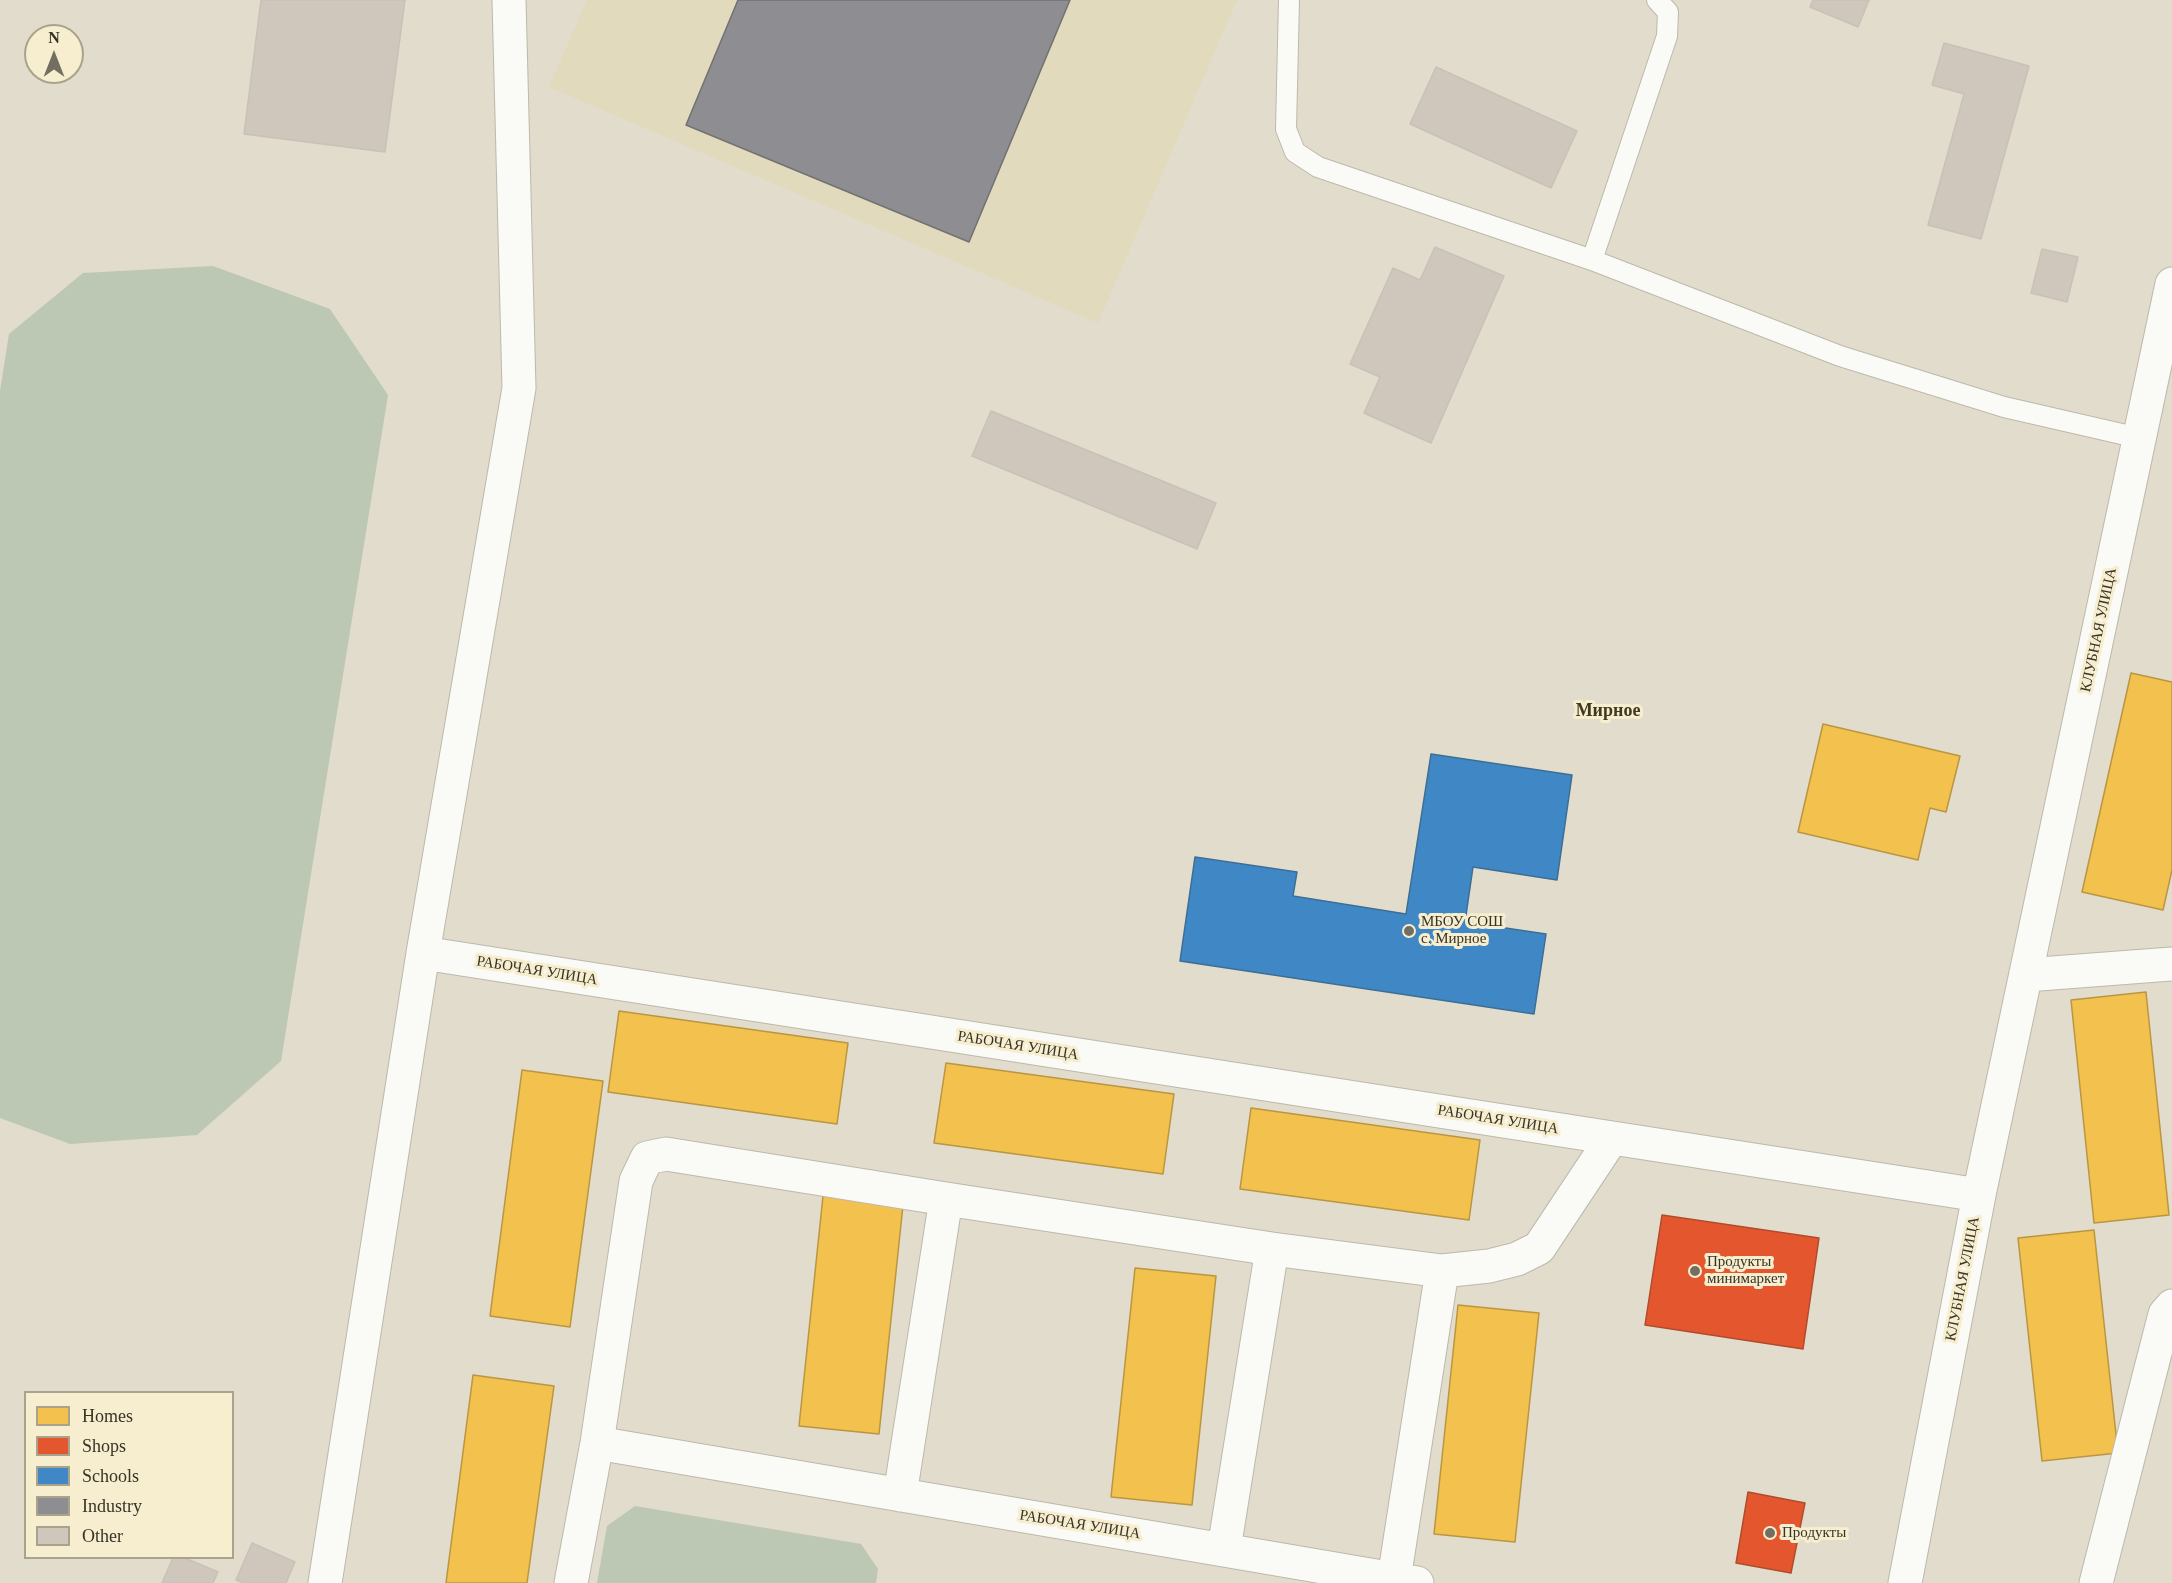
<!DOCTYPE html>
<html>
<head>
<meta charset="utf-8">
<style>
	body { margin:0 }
	#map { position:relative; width:2172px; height:1583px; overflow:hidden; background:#e1dccb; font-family:"Times New Roman",serif }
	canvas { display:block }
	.legend { position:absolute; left:24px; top:1391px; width:210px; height:168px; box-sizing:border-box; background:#f7eecf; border:2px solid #aaa38c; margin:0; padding:8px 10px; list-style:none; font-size:18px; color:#363327 }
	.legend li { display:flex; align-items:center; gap:12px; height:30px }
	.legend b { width:30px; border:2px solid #aaa38c }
	.north { position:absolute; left:24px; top:24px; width:60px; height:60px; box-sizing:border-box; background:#f7eecf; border:2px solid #aaa38c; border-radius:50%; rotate:0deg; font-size:16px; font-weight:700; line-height:24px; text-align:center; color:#363327 }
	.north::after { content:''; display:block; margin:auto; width:21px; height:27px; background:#726e60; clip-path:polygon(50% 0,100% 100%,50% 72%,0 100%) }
</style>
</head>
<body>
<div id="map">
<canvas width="2172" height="1583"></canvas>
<ul class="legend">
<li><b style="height:16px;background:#f2c14e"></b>Homes</li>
<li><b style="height:16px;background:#e4572e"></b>Shops</li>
<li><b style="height:16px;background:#3f88c5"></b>Schools</li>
<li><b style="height:16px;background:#8d8d92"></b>Industry</li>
<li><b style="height:16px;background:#cfc6bc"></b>Other</li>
</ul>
<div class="north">N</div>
</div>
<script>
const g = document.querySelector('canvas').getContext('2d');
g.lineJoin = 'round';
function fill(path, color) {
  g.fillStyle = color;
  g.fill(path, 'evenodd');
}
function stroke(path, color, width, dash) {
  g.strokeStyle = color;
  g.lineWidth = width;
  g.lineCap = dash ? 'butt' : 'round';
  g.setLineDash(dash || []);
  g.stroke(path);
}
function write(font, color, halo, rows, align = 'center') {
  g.font = font + ' "Times New Roman",serif';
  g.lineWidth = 6;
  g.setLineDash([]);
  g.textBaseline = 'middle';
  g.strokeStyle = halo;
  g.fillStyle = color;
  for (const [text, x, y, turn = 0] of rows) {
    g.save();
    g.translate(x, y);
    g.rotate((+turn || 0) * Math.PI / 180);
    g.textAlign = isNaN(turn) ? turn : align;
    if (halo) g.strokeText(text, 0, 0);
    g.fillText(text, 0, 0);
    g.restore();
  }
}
const built = new Path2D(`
	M587,0H1237L1098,323L549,87Z`);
const green = new Path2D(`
	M213,266L330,309L388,395L281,1061L197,1135L70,1144L0,1118V391L9,334L83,273Z
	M635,1506L861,1544L878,1569L876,1583H597L607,1526Z`);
const homes = new Path2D(`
	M2131,673L2172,682V870L2163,910L2082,892Z
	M1823,724L1960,756L1946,812L1930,808L1918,860L1798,832Z
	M2146,992L2169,1215L2094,1223L2071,1000Z
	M619,1011L848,1043L837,1124L608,1092Z
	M946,1063L1174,1094L1163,1174L934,1143Z
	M522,1070L603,1081L570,1327L490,1316Z
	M1251,1108L1480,1140L1469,1220L1240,1189Z
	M823,1196L903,1205L879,1434L799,1426Z
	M2094,1230L2118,1453L2042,1461L2018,1238Z
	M1135,1268L1216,1276L1192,1505L1111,1497Z
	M1458,1305L1539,1313L1515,1542L1434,1534Z
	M473,1375L554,1386L527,1583H446Z`);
const shops = new Path2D(`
	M1662,1215L1819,1238L1803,1349L1645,1325Z
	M1748,1492L1805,1503L1791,1573L1736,1563Z`);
const schools = new Path2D(`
	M1431,754L1572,775L1557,880L1473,867L1465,922L1546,934L1534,1014L1180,961L1195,857L1297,872L1293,896L1406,914Z`);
const industry = new Path2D(`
	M738,0H1070L969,242L686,125Z`);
const building = new Path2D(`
	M261,0H405L385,152L244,134Z
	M1813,0H1869L1858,27L1810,7Z
	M1944,43L2029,66L1981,239L1928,225L1964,94L1932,85Z
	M1436,67L1577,131L1551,188L1410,124Z
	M1435,247L1504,276L1431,443L1364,413L1380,377L1350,364L1393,268L1420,280Z
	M2042,249L2078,257L2067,302L2031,293Z
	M991,411L1216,503L1197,549L972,456Z
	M252,1543L295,1562L286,1583H244L236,1580Z
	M173,1558H185L218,1572L213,1583H162Z`);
const service = new Path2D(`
	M1289,0L1286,129L1295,152L1318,167L1592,260L1840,356L2004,407L2139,438
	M1592,260L1667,36L1668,12L1657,0`);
const minor = new Path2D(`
	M423,953L1979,1195
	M2026,975L2172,964
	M597,1443L1417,1583
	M900,1495L946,1199
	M1224,1549L1272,1249
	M1394,1579L1442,1271
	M325,1583L423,953L519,388L509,0
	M571,1583L597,1443L636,1181L647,1158L666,1154L946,1199L1272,1249L1442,1271L1489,1266L1517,1259L1539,1248L1612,1138
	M1905,1583L1979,1195L2172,284
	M2096,1583L2165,1314L2172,1306`);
const markers = [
	[1409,931,6,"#726e60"],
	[1695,1271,6,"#726e60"],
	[1770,1533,6,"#726e60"]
];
const streetNames = [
	["КЛУБНАЯ УЛИЦА",2099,630,-78],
	["РАБОЧАЯ УЛИЦА",537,971,9],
	["РАБОЧАЯ УЛИЦА",1018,1046,9],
	["РАБОЧАЯ УЛИЦА",1498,1120,9],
	["КЛУБНАЯ УЛИЦА",1963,1279,-79],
	["РАБОЧАЯ УЛИЦА",1080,1525,9]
];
const poiNames = [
	["МБОУ СОШ",1421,922],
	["с. Мирное",1421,939],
	["Продукты",1707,1262],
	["минимаркет",1707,1279],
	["Продукты",1782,1533]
];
const quarterNames = [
	["Мирное",1608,711]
];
fill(built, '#e2dabd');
fill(green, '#bcc7b4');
fill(homes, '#f2c14e');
stroke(homes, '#ba9642', 1.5);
fill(shops, '#e4572e');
stroke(shops, '#b04c2c', 1.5);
fill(schools, '#3f88c5');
stroke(schools, '#3c6e96', 1.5);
fill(industry, '#8d8d92');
stroke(industry, '#737272', 1.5);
fill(building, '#cfc6bc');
stroke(building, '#c9c1b7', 1.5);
stroke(service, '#bdb9ab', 22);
stroke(minor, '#bdb9ab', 35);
stroke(service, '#fafaf7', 20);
stroke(minor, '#fafaf7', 33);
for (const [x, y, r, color] of markers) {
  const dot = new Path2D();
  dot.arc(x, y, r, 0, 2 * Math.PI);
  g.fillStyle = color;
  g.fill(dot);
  stroke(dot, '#f7eecf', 2);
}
write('15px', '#363327', '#f7eecf', streetNames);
write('15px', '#363327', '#f7eecf', poiNames, 'left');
write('bold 18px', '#40391f', '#f7eecf', quarterNames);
</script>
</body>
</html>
